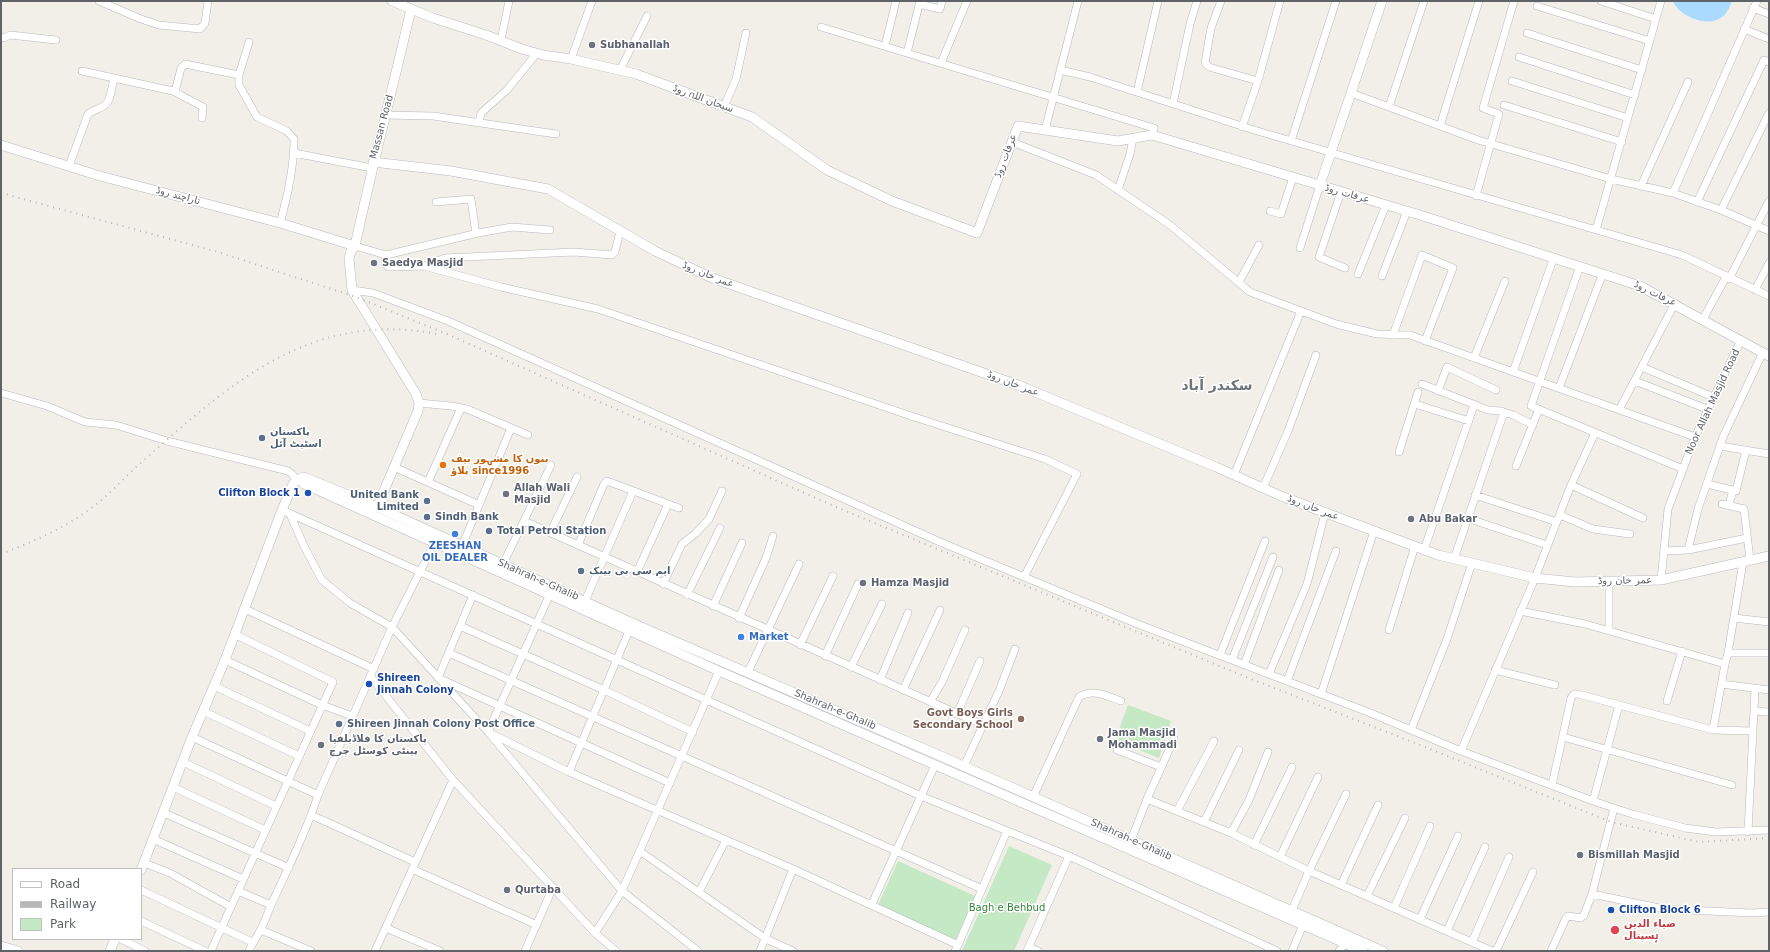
<!DOCTYPE html>
<html>
<head>
<meta charset="utf-8">
<style>
	body { margin:0 }
	#map { position:relative; width:1770px; height:952px; overflow:hidden; background:#f1efe8; font-family:"DejaVu Sans",sans-serif }
	canvas { display:block }
	.frame { position:absolute; inset:0; border:2px solid #5f6368; pointer-events:none }
	.legend { position:absolute; left:12px; top:868px; width:130px; height:72px; box-sizing:border-box; background:#fff; border:1px solid #bfc1c3; margin:0; padding:5px 7px; list-style:none; font-size:12px; color:#5f6368 }
	.legend li { display:flex; align-items:center; gap:8px; height:20px }
	.legend b { width:20px; border:1px solid #bfc1c3 }
</style>
</head>
<body>
<div id="map">
<canvas width="1770" height="952"></canvas>
<div class="frame"></div>
<ul class="legend">
<li><b style="height:5px;background:#fff"></b>Road</li>
<li><b style="height:5px;background:#b6b7b8"></b>Railway</li>
<li><b style="height:11px;background:#c5e8c5"></b>Park</li>
</ul>
</div>
<script>
const g = document.querySelector('canvas').getContext('2d');
g.lineJoin = 'round';
function fill(path, color) {
  g.fillStyle = color;
  g.fill(path, 'evenodd');
}
function stroke(path, color, width, dash) {
  g.strokeStyle = color;
  g.lineWidth = width;
  g.lineCap = dash ? 'butt' : 'round';
  g.setLineDash(dash || []);
  g.stroke(path);
}
function write(font, color, halo, rows, align = 'center') {
  g.font = font + ' "DejaVu Sans",Cairo,sans-serif';
  g.lineWidth = 3;
  g.setLineDash([]);
  g.textBaseline = 'middle';
  g.strokeStyle = halo;
  g.fillStyle = color;
  for (const [text, x, y, turn = 0] of rows) {
    g.save();
    g.translate(x, y);
    g.rotate((+turn || 0) * Math.PI / 180);
    g.textAlign = isNaN(turn) ? turn : align;
    if (halo) g.strokeText(text, 0, 0);
    g.fillText(text, 0, 0);
    g.restore();
  }
}
const green = new Path2D(`
	M1128,705L1171,721L1159,758L1115,740Z
	M1009,846L1052,865L1014,951H962Z
	M898,861L975,896L956,940L878,905Z`);
const water = new Path2D(`
	M1673,1H1732C1730,6 1727,14 1722,17C1709,28 1679,17 1673,1Z`);
const street = new Path2D(`
	M99,1L141,19L159,25L200,29L205,23L208,1
	M1221,1L1211,28L1205,63L1209,67L1258,81
	M1601,1L1656,19
	M919,4L940,9L942,1
	M1537,6L1650,41
	M1753,8L1769,14
	M821,27L1154,128L1152,135
	M1744,29L1769,39
	M1527,33L1642,70
	M1,37L4,38L10,35L56,40
	M501,40L509,1
	M885,46L896,1
	M907,53L920,1
	M1519,57L1635,95
	M571,59L592,1
	M941,63L967,1
	M620,70L647,16
	M1060,70L1090,77L1254,130L1682,255L1769,296
	M82,71L173,91L203,107L202,118
	M239,75V85L257,117L287,131L294,139C294,168 288,195 280,223
	M1512,81L1628,118
	M175,92L181,68L185,64L239,75L249,42
	M1137,92L1158,1
	M1351,93L1478,140L1611,179L1673,193L1721,210L1769,231
	M1173,104L1190,24L1197,1
	M1504,105L1622,142
	M724,107L736,79L746,33
	M1389,107L1424,1
	M385,115L433,116L556,134
	M479,123L481,113L507,90L537,53
	M1440,126L1479,1
	M1242,127L1258,81L1280,1
	M1045,130L1078,1
	M1291,141L1336,1
	M1012,142L1096,175L1170,225L1250,292L1336,324L1377,334L1410,335L1695,437
	M294,153L372,168
	M69,166L88,114C93,110 100,109 105,105C111,101 112,85 114,78
	M1641,186L1688,82
	M1118,190L1130,154L1133,138
	M1341,192L1319,257L1345,268
	M1673,193L1757,1
	M1476,196L1499,114L1483,108L1514,1
	M436,202L471,199L476,234
	M1697,202L1764,60L1769,62
	M1721,210L1769,113
	M1270,211L1281,214L1293,177
	M1596,230L1661,1
	M355,246L386,255L478,233L512,227L550,230
	M1300,248L1320,185
	M386,255L385,264L389,267L424,266L501,287L598,309L911,416L1045,459L1077,474L1024,577
	M424,266L445,258L574,252L612,255L615,252L620,231
	M1580,266L1531,406L1683,469
	M1358,274L1386,205
	M1382,276L1407,211
	M1729,279L1769,201
	M1239,282L1259,245
	M352,290L373,293L448,321L940,542L1135,623L1368,712L1461,751L1593,801L1632,814L1685,828L1716,832L1769,830
	M1755,290L1769,263
	M1703,319L1726,277
	M1393,335L1422,255L1453,268L1425,341
	M1474,358L1505,281
	M1642,367L1713,397
	M1513,372L1554,257
	M1635,381L1707,409
	M1422,384L1488,410L1501,411L1513,415L1533,425
	M1559,388L1603,273
	M1438,391L1447,367L1496,390
	M1,393L47,406L85,422L116,425L167,441L288,471L292,474L297,480
	M419,403L451,406L467,409L528,435
	M1415,404L1469,421
	M1619,410L1675,303
	M1720,446L1769,454
	M1399,452L1418,392
	M1516,466L1539,409
	M394,467L479,505
	M1234,475L1301,311
	M428,482L461,408
	M1707,484L1736,491L1746,450
	M1571,485L1643,518
	M1263,488L1288,431L1316,355
	M1475,495L1557,522
	M1722,504L1744,509L1750,560
	M1729,505L1733,490
	M282,510L921,796L1069,856L1277,951
	M290,514L304,546L322,580L350,603L392,627L488,732L622,891L698,951
	M1560,515L1593,529L1630,534
	M1467,518L1547,545
	M524,521L983,725
	M550,533L577,477
	M578,545L604,484L607,481L679,508
	M462,546L511,428
	M1424,550L1474,405
	M1688,550L1698,509L1723,437L1763,352
	M1664,551L1688,550L1747,538
	M1454,559L1504,412
	M503,564L551,465
	M637,572L668,504
	M1661,580L1668,509L1695,437L1741,340
	M663,584L682,544L696,533L709,519L722,491
	M473,595L438,678L670,783
	M687,595L720,528
	M549,596L488,732L569,772L793,869L958,945L955,951
	M585,601L633,491
	M713,606L742,543
	M245,609L374,669
	M1520,611L1585,624L1725,664L1728,653L1743,562
	M739,618L766,558L773,536
	M1734,618L1769,622
	M460,626L604,690L693,732
	M1389,630L1415,546
	M1609,631V581
	M800,645L833,576
	M449,653L982,889
	M1728,653H1769
	M1220,655L1265,541
	M825,656L858,584
	M225,660L322,705L352,716
	M1232,660L1273,557
	M1244,665L1279,570
	M851,667L882,604
	M1495,670L1555,685
	M748,672L799,564
	M1269,674L1307,584L1325,513
	M370,676L453,780L595,933L616,951
	M880,680L908,613
	M1287,681L1336,551
	M1721,684L1769,690
	M214,686L310,731
	M903,690L940,610
	M1321,694L1374,531
	M1667,701L1682,651
	M930,702L942,682L965,630
	M203,711L299,756
	M1754,711L1769,712
	M957,714L980,661
	M1411,730L1447,639L1472,563
	M1713,730L1752,731
	M192,737L318,795
	M1563,737L1732,785
	M1117,750L1161,767
	M1461,751L1535,578L1571,485L1595,433
	M183,762L276,806
	M964,766L999,691L1015,649
	M569,772L629,631
	M1552,785L1571,698L1574,694H1578L1713,730L1725,664
	M173,787L265,830
	M1033,797L1079,697C1093,688 1107,696 1121,701
	M1147,799L1231,833L1309,871L1492,951
	M1593,801L1619,705
	M1177,811L1214,741
	M164,813L289,868
	M311,815L415,862
	M1204,822L1239,750
	M1748,832L1755,689
	M1231,833L1249,800L1268,752
	M153,839L243,879
	M1130,843L1147,799L1174,739
	M1254,845L1292,767
	M641,852L766,939L793,951
	M1280,857L1318,777
	M144,863L170,873L231,907
	M412,869L537,925
	M1341,885L1378,805
	M141,890L252,942
	M238,891L271,905
	M699,892L726,840
	M1592,894L1614,808
	M1367,896L1405,818
	M872,904L935,765
	M1394,908L1430,826
	M1290,915L1309,871L1346,794
	M1420,919L1458,836
	M141,921L205,951
	M386,928L440,951
	M261,930L311,951
	M1447,931L1485,847
	M595,933L622,891L719,671
	M121,939L145,951
	M1472,942L1509,857
	M958,945L1007,831
	M1029,947L1038,951
	M211,951L333,682L234,634
	M249,951C252,943 257,937 261,929C265,921 268,912 272,903C288,868 306,833 318,795L392,627L434,544
	M375,951L453,780
	M525,951L553,887
	M760,951L793,869
	M1027,951L1069,856
	M1292,951L1303,925
	M1339,951L1345,943
	M1495,951L1498,947L1533,872
	M1551,951L1566,918L1568,916L1581,918L1584,915L1592,894L1664,909L1752,913L1769,912`);
const secondary = new Path2D(`
	M392,1L433,18L486,35L522,49L543,55L571,59L636,74L752,117L827,170L892,201L977,233L1018,126L1118,141L1152,135L1420,215L1640,286L1769,356
	M1,145L100,176L280,223L355,246
	M373,162L451,171L548,189L655,251L712,278L1018,385L1216,467L1281,496L1438,555L1535,578L1575,582L1661,580L1769,556
	M1320,185L1382,1
	M299,479L304,484L719,671L1363,951
	M377,507L418,411L419,403L416,394L352,290L349,258L351,251L355,246C372,166 393,88 411,9
	M141,870L192,737L225,660L282,510L293,484L297,480L304,477L377,507L630,622L936,754L1383,951
	M1,946L18,951
	M110,951L115,939`);
const rail = new Path2D(`
	M1,193L218,252L356,297L447,334L836,507L1246,677L1410,741L1611,822L1699,842L1769,838
	M1,554C32,542 63,529 90,509C107,497 120,482 135,468C224,389 307,309 437,334`);
const markers = [
	[592,45,4,"#6b7280"],
	[374,263,4,"#6b7280"],
	[262,438,4,"#5c6f8a"],
	[443,465,4,"#e8710a"],
	[308,493,4,"#1a4fb4"],
	[506,494,4,"#6b7280"],
	[427,501,4,"#5c6f8a"],
	[427,517,4,"#5c6f8a"],
	[1411,519,4,"#6b7280"],
	[489,531,4,"#5c6f8a"],
	[455,534,4,"#3f7fe0"],
	[581,571,4,"#5c6f8a"],
	[863,583,4,"#6b7280"],
	[741,637,4,"#3f7fe0"],
	[369,684,4,"#1a4fb4"],
	[1021,719,4,"#8d6e63"],
	[339,724,4,"#5c6f8a"],
	[1100,739,4,"#6b7280"],
	[321,745,4,"#6b7280"],
	[1580,855,4,"#6b7280"],
	[507,890,4,"#6b7280"],
	[1611,910,4,"#1a4fb4"],
	[1615,930,5,"#e0444e"]
];
const worshipNames = [
	["Subhanallah",600,45],
	["Saedya Masjid",382,263],
	["Allah Wali",514,488],
	["Masjid",514,500],
	["Abu Bakar",1419,519],
	["Hamza Masjid",871,583],
	["Jama Masjid",1108,733],
	["Mohammadi",1108,745],
	["پاکستان کا فلاڈیلفیا",329,739],
	["پینٹی کوسٹل چرچ",329,751],
	["Bismillah Masjid",1588,855],
	["Qurtaba",515,890]
];
const streetNames = [
	["سبحان اللہ روڈ",703,99,20],
	["Massan Road",382,127,-75],
	["عرفات روڈ",1006,156,-69],
	["عرفات روڈ",1347,194,16],
	["تاراچند روڈ",178,196,15],
	["عمر خان روڈ",708,275,22],
	["عرفات روڈ",1655,294,26],
	["عمر خان روڈ",1013,384,21],
	["Noor Allah Masjid Road",1713,402,-65],
	["عمر خان روڈ",1313,508,21],
	["Shahrah-e-Ghalib",538,580,24],
	["عمر خان روڈ",1625,581,-1],
	["Shahrah-e-Ghalib",835,710,23],
	["Shahrah-e-Ghalib",1131,840,24]
];
const serviceNames = [
	["پاکستان",270,432],
	["اسٹیٹ آئل",270,444],
	["United Bank",419,495,"right"],
	["Limited",419,507,"right"],
	["Sindh Bank",435,517],
	["Total Petrol Station",497,531],
	["ایم سی بی بینک",589,571],
	["Shireen Jinnah Colony Post Office",347,724]
];
const foodNames = [
	["بنوں کا مشہور بیف",451,459],
	["پلاؤ since1996",451,471]
];
const transitNames = [
	["Clifton Block 1",300,493,"right"],
	["Shireen",377,678],
	["Jinnah Colony",377,690],
	["Clifton Block 6",1619,910]
];
const shopNames = [
	["ZEESHAN",455,546],
	["OIL DEALER",455,558],
	["Market",749,637,"left"]
];
const educationNames = [
	["Govt Boys Girls",1013,713],
	["Secondary School",1013,725]
];
const parkNames = [
	["Bagh e Behbud",1007,908]
];
const healthNames = [
	["ضیاء الدین",1624,924],
	["ہسپتال",1624,936]
];
const districtNames = [
	["سکندر آباد",1217,386]
];
fill(green, '#c5e8c5');
fill(water, '#aadaff');
stroke(street, '#b5b8bc', 8);
stroke(secondary, '#b6babf', 10);
stroke(street, '#fff', 7);
stroke(secondary, '#fff', 9);
stroke(rail, '#b6b7b8', 2, [1, 5]);
for (const [x, y, r, color] of markers) {
  const dot = new Path2D();
  dot.arc(x, y, r, 0, 2 * Math.PI);
  g.fillStyle = color;
  g.fill(dot);
  stroke(dot, '#fff', 1.5);
}
write('bold 10px', '#5b616d', '#fff', worshipNames, 'left');
write('10px', '#5f6368', '#fff', streetNames);
write('bold 10px', '#4e5e75', '#fff', serviceNames, 'left');
write('bold 10px', '#c56008', '#fff', foodNames, 'left');
write('bold 10px', '#164399', '#fff', transitNames, 'left');
write('bold 10px', '#366cbe', '#fff', shopNames);
write('bold 10px', '#785e54', '#fff', educationNames, 'right');
write('10px', '#348238', '#fff', parkNames);
write('bold 10px', '#be3a42', '#fff', healthNames, 'left');
write('bold 14px', '#70757a', '#fff', districtNames);
</script>
</body>
</html>
